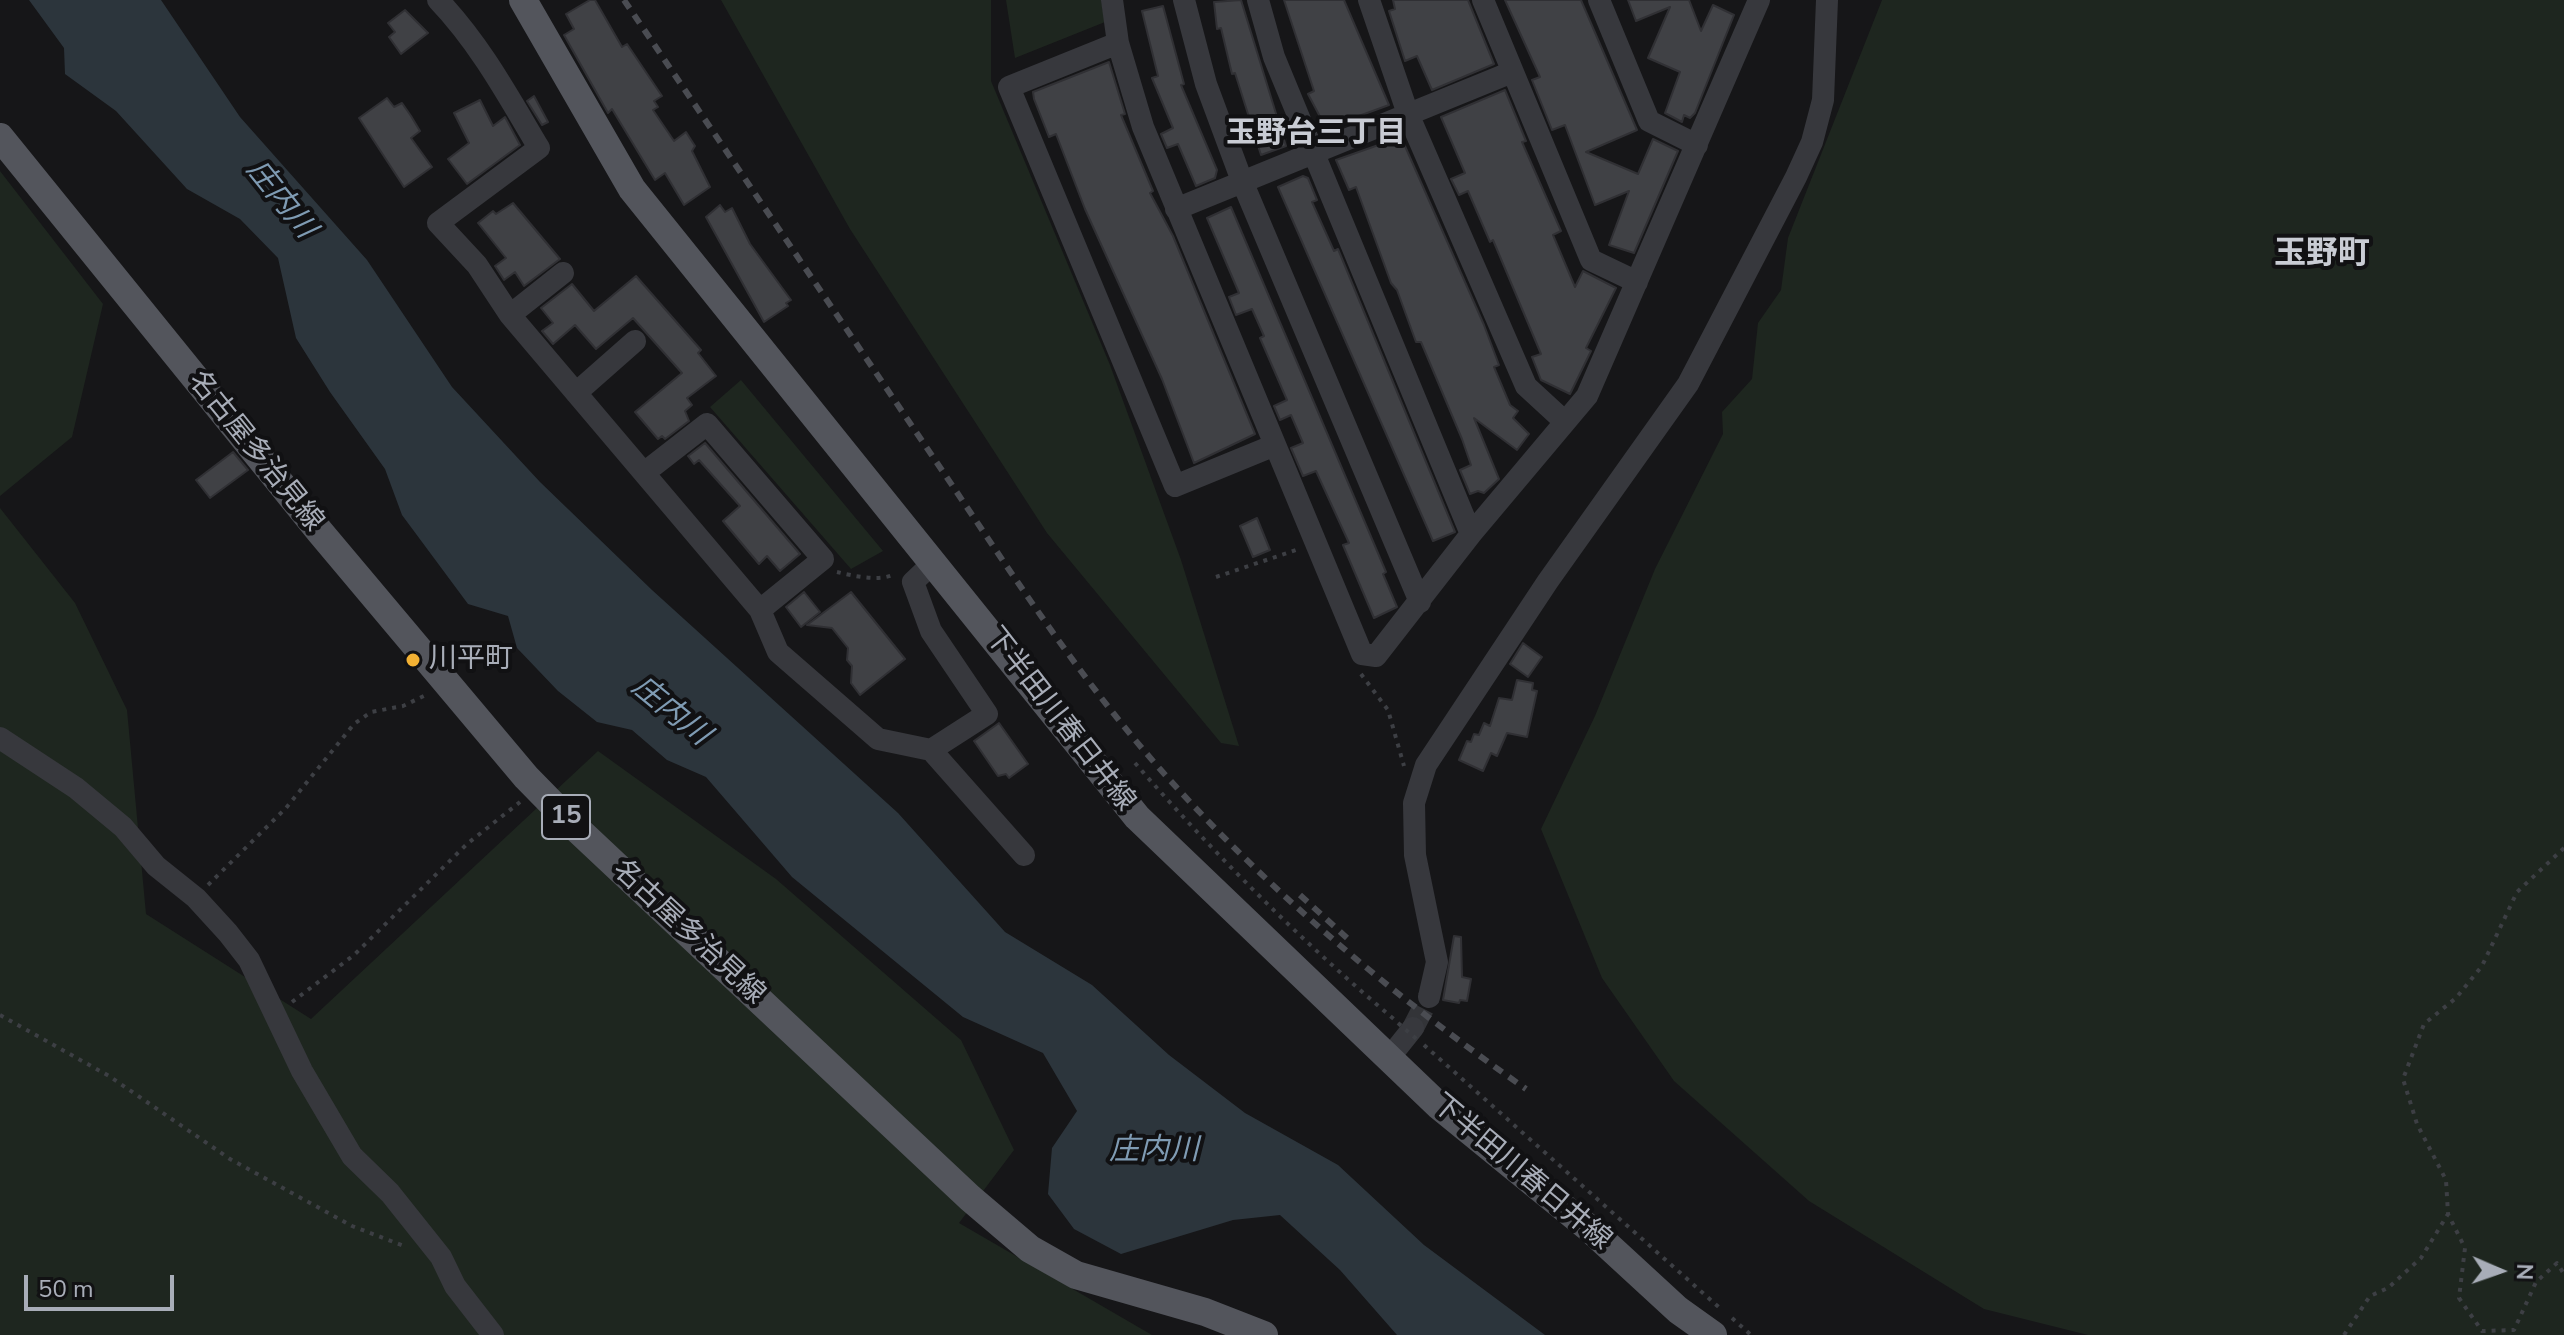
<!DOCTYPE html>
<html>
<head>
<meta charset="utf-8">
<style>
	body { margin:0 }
	#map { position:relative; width:2564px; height:1335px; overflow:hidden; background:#161618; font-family:"Nunito Sans",sans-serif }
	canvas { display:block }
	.north { position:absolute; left:2460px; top:1231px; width:80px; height:80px; -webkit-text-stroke:6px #111113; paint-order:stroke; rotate:92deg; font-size:22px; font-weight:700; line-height:32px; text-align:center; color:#a8adb8 }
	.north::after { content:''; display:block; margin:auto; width:28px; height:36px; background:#a8adb8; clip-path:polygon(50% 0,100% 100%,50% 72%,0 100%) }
	.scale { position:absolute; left:24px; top:1275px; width:150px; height:36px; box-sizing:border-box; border:4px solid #a8adb8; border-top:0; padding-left:10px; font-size:24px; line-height:28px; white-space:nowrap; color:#a8adb8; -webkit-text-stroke:6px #111113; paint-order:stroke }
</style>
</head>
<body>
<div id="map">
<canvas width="2564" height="1335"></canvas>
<div class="north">N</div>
<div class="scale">50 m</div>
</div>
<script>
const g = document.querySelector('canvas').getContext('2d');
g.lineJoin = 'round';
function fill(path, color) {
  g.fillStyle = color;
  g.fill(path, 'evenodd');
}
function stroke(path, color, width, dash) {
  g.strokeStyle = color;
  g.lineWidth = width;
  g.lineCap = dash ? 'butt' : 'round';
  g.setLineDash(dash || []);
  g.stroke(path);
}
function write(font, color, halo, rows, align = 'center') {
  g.font = font + ' "Nunito Sans","Noto Sans JP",sans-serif';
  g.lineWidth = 8;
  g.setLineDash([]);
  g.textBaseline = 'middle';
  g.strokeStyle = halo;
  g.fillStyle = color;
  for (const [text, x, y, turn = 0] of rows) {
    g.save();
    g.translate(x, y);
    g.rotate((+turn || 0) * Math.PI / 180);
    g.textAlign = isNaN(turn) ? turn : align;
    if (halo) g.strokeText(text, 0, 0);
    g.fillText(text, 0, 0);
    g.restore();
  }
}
const green = new Path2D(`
	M721,0H991V81L1110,365L1181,560L1239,746L1221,743L1047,533L850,229Z
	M1006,0H1101L1105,22L1015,58Z
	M1882,0H2564V1335H2088L1984,1309L1809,1201L1674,1081L1602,978L1541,829L1595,716L1655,569L1723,434L1722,412L1752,379L1758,323L1781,290L1788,238Z
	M0,171L103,304L72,437L0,496Z
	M741,380L883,551L851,569L710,407Z
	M0,508L75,603L127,710L146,914L311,1019L598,751L776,879L961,1040L1014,1150L959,1223L1152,1335H0Z`);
const water = new Path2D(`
	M29,0H161L240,117L367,260L452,387L540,482L652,590L898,813L1005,932L1092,985L1169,1055L1245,1113L1338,1165L1424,1245L1545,1335H1397L1340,1270L1280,1215L1233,1220L1121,1254L1074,1229L1048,1194L1052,1148L1077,1111L1043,1053L963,1017L792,877L706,777L667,760L632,730L597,722L558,691L517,648L508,616L468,604L402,515L385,469L330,392L296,338L278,258L240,219L187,189L116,111L65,74L64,48Z`);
const building = new Path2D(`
	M590,0H595L622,47L627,44L662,96L654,101L658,107L653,110L674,141L686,132L695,146L692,151L710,187L684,205L665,173L655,180L612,109L608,113L564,35L574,29L566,14Z
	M1241,0L1286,146L1261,155L1235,73L1232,74L1221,28L1217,29L1214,2Z
	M1284,0H1344L1389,105L1326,128L1308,94L1314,91Z
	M1393,0H1468L1494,64L1432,90L1417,56L1405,61L1389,11L1395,9Z
	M1505,0H1581L1637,130L1586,152L1638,174L1653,139L1678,151L1634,253L1609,245L1629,191L1595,205L1565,125L1552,130L1532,80L1540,77Z
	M1628,0H1689L1701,31L1713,5L1734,15L1695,113L1690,118L1684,115L1682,122L1665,113L1680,72L1648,58L1670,7L1636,21Z
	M1163,6L1184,84L1181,85L1217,170L1215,178L1196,186L1178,144L1167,148L1161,134L1173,128L1152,78L1158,76L1142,11Z
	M405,10L428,33L401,54L389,37L395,32L388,23Z
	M1109,62L1125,114L1121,115L1153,191L1150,193L1173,236L1255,434L1194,463L1162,379L1085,209L1056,134L1049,137L1034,99L1033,92Z
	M1505,90L1526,141L1522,142L1561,231L1553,235L1575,287L1583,271L1616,288L1586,348L1591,351L1570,394L1541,380L1532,357L1541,354L1493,240L1490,242L1468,191L1459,195L1451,179L1465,173L1441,117Z
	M534,96L548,122L542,125L527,101Z
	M387,98L394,107L402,103L411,116L420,131L411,138L432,167L404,187L359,118Z
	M480,100L493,126L505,117L520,145L467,184L448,159L469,143L454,113Z
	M1401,137L1484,325L1499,365L1494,367L1510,405L1518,411L1513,418L1529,434L1517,450L1474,418L1499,479L1484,493L1478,491L1470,494L1460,470L1471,465L1462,439L1421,342H1416L1397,290L1391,283L1356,187L1349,190L1336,160Z
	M1303,176L1308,178L1317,200L1312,202L1334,251L1338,249L1455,532L1433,541L1278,187Z
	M513,203L560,259L524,286L515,272L504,280L495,266L506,258L478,223L493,211L496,214Z
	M720,205L725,212L732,208L750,244L791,300L786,303L788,306L764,322L706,217Z
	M1231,207L1386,572L1383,574L1397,607L1374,618L1343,545L1349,543L1316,471L1303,476L1291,448L1303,443L1291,415L1280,420L1274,406L1287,400L1260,338L1264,336L1252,309L1236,315L1229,297L1239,293L1207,218Z
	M636,276L701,350L698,353L716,376L687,398L692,405L685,411L689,421L665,439L662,436L658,439L635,412L682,373L633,318L596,349L575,325L553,344L542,331L553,323L541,308L572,284L594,311Z
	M705,443L800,554L780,571L767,556L759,564L723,521L740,506L699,460L694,464L688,456Z
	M233,452L248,470L210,498L196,480Z
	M1257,518L1270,550L1253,557L1240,526Z
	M804,592L820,612L801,627L786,607Z
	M851,592L905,659L860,695L851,683L852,666L847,660L848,648L832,628L807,625Z
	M1523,643L1542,657L1528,677L1510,664Z
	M1517,680L1533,683L1532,690L1537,691L1527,737L1507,733L1497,756L1491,753L1483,771L1459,760L1467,741L1471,742L1474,734L1479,735L1484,723L1490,726L1499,698L1512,700Z
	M999,723L1028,764L1009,778L1006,774L998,776L974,741Z
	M1454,936L1461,937L1462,977L1471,979L1467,1001L1460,1000L1459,1003L1443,1000Z`);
const minorTunnel = new Path2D(`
	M1413,1028L1429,997`);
const path = new Path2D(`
	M837,572C854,576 879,582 895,574
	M1216,577L1296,550
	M1361,674L1388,710L1404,766
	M1135,763C1215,855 1301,941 1395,1020
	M2564,848L2517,892L2482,966L2456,998L2424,1024L2403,1079L2417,1124L2446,1180L2448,1214L2465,1248L2459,1298L2482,1331L2514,1330L2536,1282L2557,1263L2564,1274
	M208,885L286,808L354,724L371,712L403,706L428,694
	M292,1002L354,955L467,844L520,802
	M0,1015L109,1076L230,1159L352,1226L404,1246
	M1424,1045L1722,1310
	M1732,1318L1751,1335
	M2344,1335L2370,1296L2388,1288L2421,1258L2448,1214`);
const minor = new Path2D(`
	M438,0C480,44 508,96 539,148L438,223L477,265L510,315L760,610L778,652L878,739L931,750L1024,855
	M1112,0L1118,43L1143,127L1362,654L1376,656L1471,534L1587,396L1759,0
	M1184,0L1206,84L1242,181L1420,602
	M1258,0L1274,57L1471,534
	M1369,0L1408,114L1526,386L1564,421
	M1483,0L1591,260L1637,282
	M1599,0L1649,121L1697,145
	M1118,43L1009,87L1175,486L1275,445
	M1176,209L1512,72
	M510,315L563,273
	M576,393L635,341
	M644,473L707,424L823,559L760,610
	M0,738L76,788L123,827L156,866L196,898L228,933L249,960L302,1071L352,1156L390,1193L441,1257L455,1286L493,1335
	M931,750L987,714L931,631L913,582L932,564
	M1429,997L1437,962L1415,855L1414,803L1426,765L1548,581L1688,384L1796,177L1812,142L1823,100L1827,0
	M1389,1058L1413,1028`);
const major = new Path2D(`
	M523,0L632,189L1137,817L1439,1106L1590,1229L1678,1310L1713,1335
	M0,137L320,532L526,777L576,828L970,1198L1030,1249L1076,1275L1205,1312L1264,1335`);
const rail = new Path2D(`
	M624,0C727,152 830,305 933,457C1005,563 1075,673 1160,769C1269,892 1392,995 1526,1089
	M1300,895L1347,938`);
const pathBridge = new Path2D(`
	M1398,1023L1420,1042`);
const markers = [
	[413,660,8,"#f2b134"]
];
const shields = [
	[566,817,48]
];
const shieldNames = [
	["15",566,817]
];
const streetNames = [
	["名古屋多治見線",255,452,51],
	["下半田川春日井線",1059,720,52],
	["名古屋多治見線",688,933,43],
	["下半田川春日井線",1521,1173,40]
];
const poiNames = [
	["川平町",429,660]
];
const neighbourhoodNames = [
	["玉野台三丁目",1316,135]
];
const waterNames = [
	["庄内川",280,200,51],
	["庄内川",670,712,39],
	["庄内川",1154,1152]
];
const quarterNames = [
	["玉野町",2322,255]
];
fill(green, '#1e261f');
fill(water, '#2c353c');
fill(building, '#404145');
stroke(building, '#303034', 2);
stroke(minorTunnel, '#333438', 22, [22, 11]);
stroke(path, '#3d3f44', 4, [4, 6]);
stroke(minor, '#37383d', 22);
stroke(major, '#53555c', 28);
stroke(rail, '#4a4c52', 6, [10, 8]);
stroke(pathBridge, '#3d3f44', 4, [4, 6]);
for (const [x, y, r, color] of markers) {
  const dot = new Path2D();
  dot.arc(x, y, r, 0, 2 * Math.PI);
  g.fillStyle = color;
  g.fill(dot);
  stroke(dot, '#111113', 3);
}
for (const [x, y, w] of shields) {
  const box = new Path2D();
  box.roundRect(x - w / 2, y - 22, w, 44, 6);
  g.fillStyle = '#111113';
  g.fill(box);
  stroke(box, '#a8adb8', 2);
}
write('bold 26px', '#a8adb8', null, shieldNames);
write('28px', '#a8adb8', '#111113', streetNames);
write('28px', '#a8adb8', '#111113', poiNames, 'left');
write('bold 30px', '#c9ccd4', '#111113', neighbourhoodNames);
write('italic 30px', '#7f9bb3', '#111113', waterNames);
write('bold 32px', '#c9ccd4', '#111113', quarterNames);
</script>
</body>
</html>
